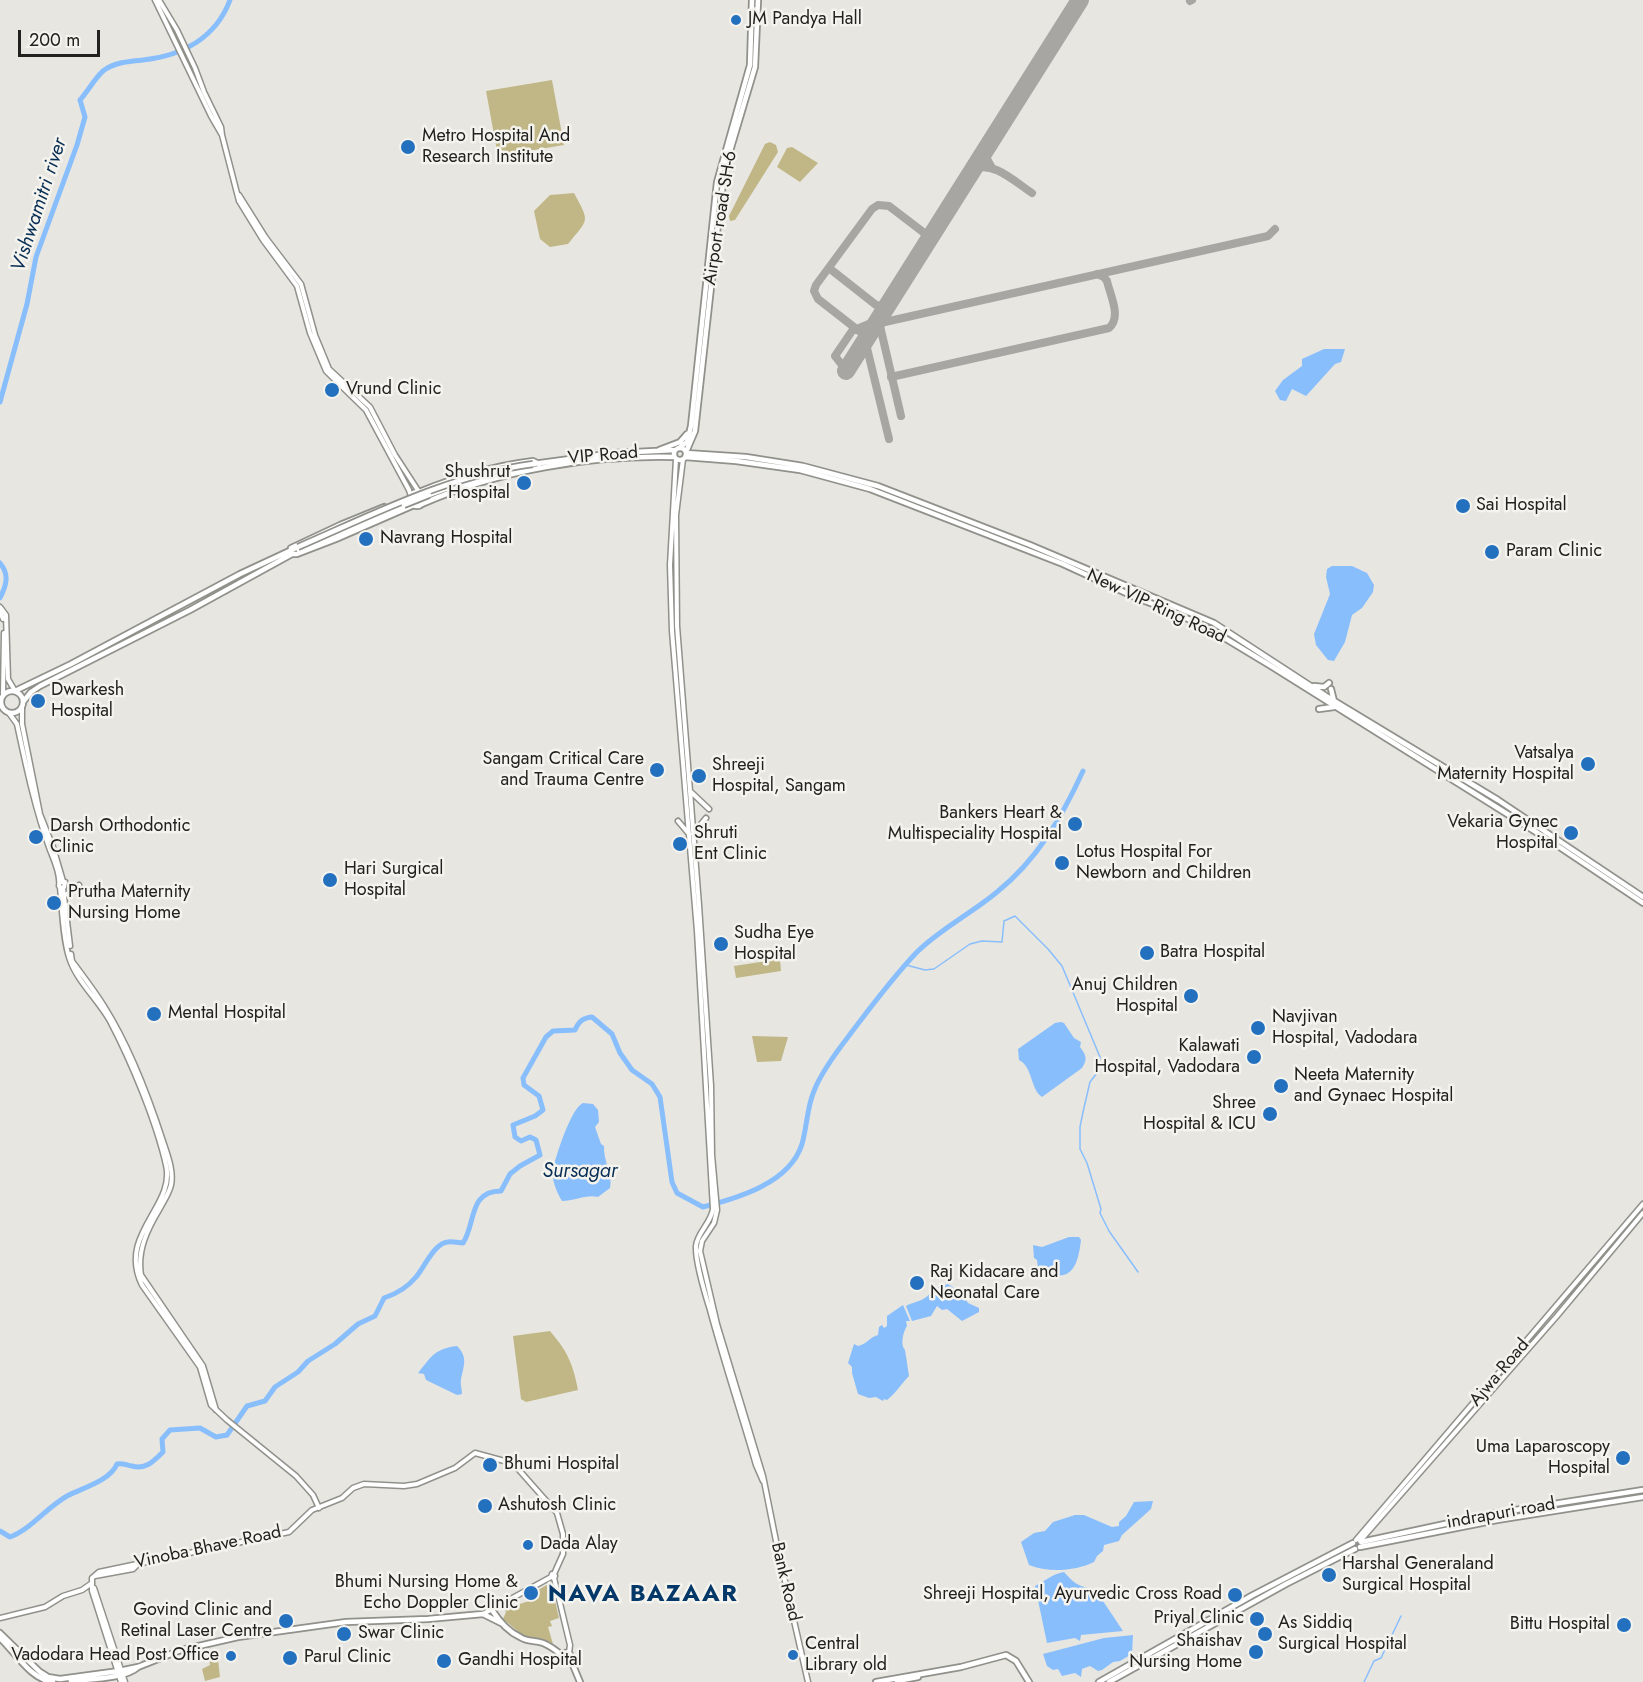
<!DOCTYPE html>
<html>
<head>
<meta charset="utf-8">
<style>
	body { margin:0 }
	#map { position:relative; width:1643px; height:1682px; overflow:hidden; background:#e7e6e1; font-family:Jost,sans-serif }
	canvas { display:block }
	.scale { position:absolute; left:18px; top:30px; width:82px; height:27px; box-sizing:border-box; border:3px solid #21211f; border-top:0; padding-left:8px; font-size:18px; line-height:21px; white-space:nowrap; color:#21211f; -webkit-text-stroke:4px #f4f3ee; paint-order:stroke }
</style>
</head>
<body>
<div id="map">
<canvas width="1643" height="1682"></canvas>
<div class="scale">200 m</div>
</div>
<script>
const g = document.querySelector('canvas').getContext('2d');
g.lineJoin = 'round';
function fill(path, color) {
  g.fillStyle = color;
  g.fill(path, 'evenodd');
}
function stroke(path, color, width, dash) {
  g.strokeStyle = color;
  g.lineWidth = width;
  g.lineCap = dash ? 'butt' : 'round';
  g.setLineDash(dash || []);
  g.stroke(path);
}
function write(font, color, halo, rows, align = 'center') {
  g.font = font + ' Jost,sans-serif';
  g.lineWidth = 5;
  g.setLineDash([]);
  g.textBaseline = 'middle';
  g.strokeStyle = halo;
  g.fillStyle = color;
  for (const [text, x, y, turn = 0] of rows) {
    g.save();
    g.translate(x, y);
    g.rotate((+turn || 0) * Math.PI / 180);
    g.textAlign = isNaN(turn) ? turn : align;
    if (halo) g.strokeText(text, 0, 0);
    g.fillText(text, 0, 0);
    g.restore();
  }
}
const green = new Path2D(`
	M552,80L564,145L498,156L486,91Z
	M770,142L776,145L778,152L735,220L730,221L729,216L765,144Z
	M792,147L818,163L800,182L777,167L787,148Z
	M574,193C590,223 589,218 568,244L550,247L540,239L534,211L550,195Z
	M780,959L781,971L736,978L734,966Z
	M752,1036L788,1037L781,1061L757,1062Z
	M550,1331C567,1351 573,1363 578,1390L526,1402L521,1399L513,1336Z
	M547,1581L551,1583L559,1618L550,1621L552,1626L548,1627L553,1644L525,1637L503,1619L506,1612L504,1609L505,1606H513L539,1598L536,1591L547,1585Z
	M208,1651H217L220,1677L205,1681L202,1669L210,1665Z`);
const water = new Path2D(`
	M1324,349H1345L1341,362L1335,364L1306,396L1292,389L1286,401L1280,400L1275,391L1283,380L1302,366V359Z
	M1332,566H1352L1367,573L1374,585L1373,592L1362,608L1352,615L1345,642L1334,661L1328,660L1316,645L1314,634L1330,594L1326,577L1327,569Z
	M1061,1022L1064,1023L1074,1038L1081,1042L1080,1047C1086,1055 1088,1059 1082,1068L1042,1097C1030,1089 1033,1067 1019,1060L1018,1049L1055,1023Z
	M583,1103L593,1104L598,1110L599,1122L595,1127L601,1144L604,1146C603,1160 613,1175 610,1188L598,1197C587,1194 574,1201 562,1201C557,1193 551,1179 553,1169C556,1156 571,1108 583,1103Z
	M1069,1237H1079L1081,1240C1079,1257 1075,1282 1051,1274C1047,1272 1042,1269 1038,1268L1037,1260L1034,1258L1033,1245L1042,1247Z
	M948,1284L962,1294L968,1303L979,1308V1312L962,1321L947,1309L942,1310L937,1306L931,1316L912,1321L906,1306C915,1301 928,1301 932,1289Z
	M903,1305L910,1321H906L907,1326C903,1332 900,1345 905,1350L909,1376C901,1384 896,1393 887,1400L884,1399L883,1401L876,1397L869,1398L858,1394L852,1373V1367L848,1363L854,1344L858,1346C867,1344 870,1337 878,1335L879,1327L882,1325L884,1328L887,1326V1316Z
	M457,1346C468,1357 464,1365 461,1379C460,1384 462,1389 462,1394L457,1395L426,1380L424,1374L418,1373C432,1356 434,1349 457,1346Z
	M1153,1501L1151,1509L1122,1535L1119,1541L1104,1545L1103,1551L1097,1556L1094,1562C1076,1571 1048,1573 1029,1565L1021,1542L1034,1533L1045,1531L1053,1522L1075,1515H1084L1112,1527L1119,1526V1522L1126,1516L1134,1502Z
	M1064,1572C1082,1593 1086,1584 1107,1593L1103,1601L1123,1631L1081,1635L1080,1641L1075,1638L1047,1643L1035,1586C1045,1581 1052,1574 1064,1572Z
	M1133,1635L1132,1654L1120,1661L1113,1662L1102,1670L1098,1671L1090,1666L1082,1669L1081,1677L1075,1673L1062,1676L1058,1669L1053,1670L1047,1666L1043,1654L1104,1638Z`);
const stream = new Path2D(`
	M906,965L925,970L934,969L970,944L982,941L1002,942L1004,921L1015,916L1048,949L1062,966L1100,1057L1097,1073L1090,1082L1083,1112L1080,1127V1149L1087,1163L1101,1209L1100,1213L1109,1231L1138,1272
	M1364,1682L1374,1661L1381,1658L1401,1616`);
const river = new Path2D(`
	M0,402L27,304L36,257L77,145L85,117L80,100C88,91 95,78 103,71C114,62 131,61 143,60C182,56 216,38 230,0
	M0,563C10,575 6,586 0,598
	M0,1531L10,1537C30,1530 46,1508 67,1496C82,1488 110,1481 117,1464C123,1463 126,1465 132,1466C146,1470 154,1461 163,1452L162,1439L170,1430L200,1428L216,1437L227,1435L247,1406L265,1401L275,1387L298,1372L308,1361L335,1344L358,1324L375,1316L384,1298C396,1294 407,1288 416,1277C424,1268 434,1243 448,1242C452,1241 458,1243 463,1243C476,1224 468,1191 501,1191L510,1174L520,1166L540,1155L536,1140L530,1137L521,1141L515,1137L513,1125L535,1116L543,1110L539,1096L524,1085L523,1078L546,1037L553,1031L575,1030C579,1021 583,1018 592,1017L612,1034L620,1053L632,1070L652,1084L660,1097L672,1182L677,1193L703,1207C738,1198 790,1183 802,1144C807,1127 807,1107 814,1091C820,1075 838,1050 848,1037C870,1008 892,978 917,952C940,929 972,913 997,892C1037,860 1062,817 1083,771`);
const taxiway = new Path2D(`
	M1190,1L1192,0
	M986,149L987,159L992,168
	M972,170C992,159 1015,182 1032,193
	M923,232L928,234L934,231
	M829,268L876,305L881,306L888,302
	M880,318V326L901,416
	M876,324L1268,236L1275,229
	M873,328L867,332L859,331L818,299L814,291L816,285L872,209L878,205L889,206L923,232L927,237L926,244
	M867,339L866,344L889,439
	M859,351L858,360L851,366L842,365L835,356L852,331L876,321
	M891,377L1109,328C1122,317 1110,295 1107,281L1104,277L1097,274`);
const runway = new Path2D(`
	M846,371L1080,0`);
const secondary = new Path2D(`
	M155,0L211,116L222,135L221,127L204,92L195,68L177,30L159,0
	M222,135L239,201L263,240L297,286L310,333L326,371L366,410L409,490L411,496
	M239,195L266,238L301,284L315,335L329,369L370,407L395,455L419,492
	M676,459L670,565L672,631L697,931L713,1209C711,1223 697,1233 696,1246C695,1262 705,1294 710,1310C724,1362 741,1413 756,1465L763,1481
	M683,459L676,515L677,626L699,905L711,1086L712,1155L717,1210L714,1223L702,1241L700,1251L717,1324L763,1476L777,1546L808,1682
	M0,607L6,615L8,679L15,691
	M0,612L3,619
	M3,695L4,633
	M22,707V724L40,814L53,847L63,881
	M9,713L17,724C26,766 35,809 50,850C54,860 61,875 59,886L61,888L64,887L65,882H60
	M690,791L709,809
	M678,821L689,834
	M693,834L706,818
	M60,887C62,908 63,942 70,960C77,981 99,1001 110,1021C131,1061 156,1121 166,1165C176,1206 117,1234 142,1285L200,1367L211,1405L227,1420L296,1476L313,1495L319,1508
	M63,888L70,946
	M64,896L79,885
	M71,954L72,961C83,976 94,990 104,1006C130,1047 148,1095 163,1141C167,1154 174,1170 171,1185C169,1194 163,1202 159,1210C147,1230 137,1251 141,1275L203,1366L216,1410
	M1356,1540L1643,1204
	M1360,1541L1557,1316L1643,1213
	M95,1576L133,1569L136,1566
	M554,1578L570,1645L569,1653
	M94,1588L125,1682
	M483,1614L551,1577L554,1578L555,1576L552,1574L551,1577
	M0,1618L45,1607L63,1596L82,1590L92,1583
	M121,1682L92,1591V1578L99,1572L289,1532L312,1510L342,1498L353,1488L364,1484L404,1486L417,1484L455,1468L475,1453L508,1462L519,1470L557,1513L563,1534V1554L554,1574`);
const primary = new Path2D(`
	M674 454a6 6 0 1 1 12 0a6 6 0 1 1-12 0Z
	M679,448L687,442L691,426L717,182L750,65L752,0
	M659,450L680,442L687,434
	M686,452L695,431L721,197L727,161L755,67L758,0
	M686,453L746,457L803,466L878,486L1030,545L1214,623L1326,696L1498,800L1643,897
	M685,457L736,461L800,470L870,489L1063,564L1137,598L1174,612L1218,634L1271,666L1552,842L1643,903
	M533,464L614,453L675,450
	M410 499a7 7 0 1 1 14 0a7 7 0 1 1-14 0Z
	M419,492C456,477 493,466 533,461L539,464
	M429,495C463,482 496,472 532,468
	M422,504C499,470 591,455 674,457
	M291,548L340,525L384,507
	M299,550L402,506
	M1314,686L1324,687L1329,683
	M1331,689L1334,701
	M1 702a11 11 0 1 1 22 0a11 11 0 1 1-22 0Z
	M15,691L71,664L240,574L298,547
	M23,702L31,692L40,686L190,610L292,554H297L336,539L414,505
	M1319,709L1334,707
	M1361,1542L1496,1513L1643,1490
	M1360,1547L1497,1520L1643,1497
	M492,1610C499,1621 507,1631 520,1637C527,1642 535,1640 543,1643C551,1646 557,1651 564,1657
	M0,1633L40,1672L48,1677L60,1679L119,1671L138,1667L181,1650L238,1637L346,1622L428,1619L483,1614L501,1623
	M0,1638C15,1652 31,1680 53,1682
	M563.5 1656a3.5 3.5 0 1 1 7 0a3.5 3.5 0 1 1-7 0Z
	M570,1658L580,1682
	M71,1681C89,1679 125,1679 138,1667
	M897,1681L918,1677
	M876,1682L961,1667L1006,1655L1016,1661L1029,1682
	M1099,1682L1253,1595L1353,1543
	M1109,1682L1286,1584L1355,1549`);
const primaryBridge = new Path2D(`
	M404,505L429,495
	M298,547C374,514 450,475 533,464`);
const markers = [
	[736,20,6,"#2370bf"],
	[408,147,8,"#2370bf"],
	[332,390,8,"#2370bf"],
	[524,483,8,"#2370bf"],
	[1463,506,8,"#2370bf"],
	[366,539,8,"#2370bf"],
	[1492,552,8,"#2370bf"],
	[38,701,8,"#2370bf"],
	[1588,764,8,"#2370bf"],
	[657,770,8,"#2370bf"],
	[699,776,8,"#2370bf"],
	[1075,824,8,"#2370bf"],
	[1571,833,8,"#2370bf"],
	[36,837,8,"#2370bf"],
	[680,844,8,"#2370bf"],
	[1062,863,8,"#2370bf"],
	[330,880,8,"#2370bf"],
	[54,903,8,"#2370bf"],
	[721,944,8,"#2370bf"],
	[1147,953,8,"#2370bf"],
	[1191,996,8,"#2370bf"],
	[154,1014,8,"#2370bf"],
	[1258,1028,8,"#2370bf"],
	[1254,1057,8,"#2370bf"],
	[1281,1086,8,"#2370bf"],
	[1270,1114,8,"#2370bf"],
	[917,1283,8,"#2370bf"],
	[1623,1458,8,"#2370bf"],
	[490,1465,8,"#2370bf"],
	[485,1506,8,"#2370bf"],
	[528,1545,6,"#2370bf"],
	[1329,1575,8,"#2370bf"],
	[531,1593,8,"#2370bf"],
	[1235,1595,8,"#2370bf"],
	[1257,1619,8,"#2370bf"],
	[286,1621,8,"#2370bf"],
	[1624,1625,8,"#2370bf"],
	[344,1634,8,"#2370bf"],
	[1265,1634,8,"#2370bf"],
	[1256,1652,8,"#2370bf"],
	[793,1655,6,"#2370bf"],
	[231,1656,6,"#2370bf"],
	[290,1658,8,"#2370bf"],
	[444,1661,8,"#2370bf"]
];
const poiNames = [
	["JM Pandya Hall",748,20],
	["Metro Hospital And",422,137],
	["Research Institute",422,158],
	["Vrund Clinic",346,390],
	["Shushrut",510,473,"right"],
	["Hospital",510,494,"right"],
	["Sai Hospital",1476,506],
	["Navrang Hospital",380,539],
	["Param Clinic",1506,552],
	["Dwarkesh",51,691],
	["Hospital",51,712],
	["Vatsalya",1574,754,"right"],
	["Maternity Hospital",1574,775,"right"],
	["Sangam Critical Care",644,760,"right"],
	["and Trauma Centre",644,781,"right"],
	["Shreeji",712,766],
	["Hospital, Sangam",712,787],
	["Bankers Heart &",1062,814,"right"],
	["Multispeciality Hospital",1062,835,"right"],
	["Vekaria Gynec",1558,823,"right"],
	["Hospital",1558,844,"right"],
	["Darsh Orthodontic",50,827],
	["Clinic",50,848],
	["Shruti",694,834],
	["Ent Clinic",694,855],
	["Lotus Hospital For",1076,853],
	["Newborn and Children",1076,874],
	["Hari Surgical",344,870],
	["Hospital",344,891],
	["Prutha Maternity",68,893],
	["Nursing Home",68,914],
	["Sudha Eye",734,934],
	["Hospital",734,955],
	["Batra Hospital",1160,953],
	["Anuj Children",1178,986,"right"],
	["Hospital",1178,1007,"right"],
	["Mental Hospital",168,1014],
	["Navjivan",1272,1018],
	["Hospital, Vadodara",1272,1039],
	["Kalawati",1240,1047,"right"],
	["Hospital, Vadodara",1240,1068,"right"],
	["Neeta Maternity",1294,1076],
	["and Gynaec Hospital",1294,1097],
	["Shree",1256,1104,"right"],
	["Hospital & ICU",1256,1125,"right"],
	["Raj Kidacare and",930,1273],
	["Neonatal Care",930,1294],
	["Uma Laparoscopy",1610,1448,"right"],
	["Hospital",1610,1469,"right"],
	["Bhumi Hospital",504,1465],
	["Ashutosh Clinic",498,1506],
	["Dada Alay",540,1545],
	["Harshal Generaland",1342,1565],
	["Surgical Hospital",1342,1586],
	["Bhumi Nursing Home &",518,1583,"right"],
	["Echo Doppler Clinic",518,1604,"right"],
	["Shreeji Hospital, Ayurvedic Cross Road",1222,1595,"right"],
	["Govind Clinic and",272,1611,"right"],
	["Retinal Laser Centre",272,1632,"right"],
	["Priyal Clinic",1244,1619,"right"],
	["As Siddiq",1278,1624],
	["Surgical Hospital",1278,1645],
	["Bittu Hospital",1610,1625,"right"],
	["Swar Clinic",358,1634],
	["Shaishav",1242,1642,"right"],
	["Nursing Home",1242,1663,"right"],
	["Central",805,1645],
	["Library old",805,1666],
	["Vadodara Head Post Office",219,1656,"right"],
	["Parul Clinic",304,1658],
	["Gandhi Hospital",458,1661]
];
const streetNames = [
	["Airport road SH-6",721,218,-81],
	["VIP Road",603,456,-5],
	["New VIP Ring Road",1156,607,25],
	["Ajwa Road",1500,1373,-50],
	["indrapuri road",1501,1514,-10],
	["Vinoba Bhave Road",208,1548,-12],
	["Bank Road",785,1582,77]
];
const waterNames = [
	["Vishwamitri river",40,205,-72],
	["Sursagar",580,1172]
];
const districtNames = [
	["NAVA BAZAAR",643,1595]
];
fill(green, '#c1b786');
fill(water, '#89befd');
stroke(stream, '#89befd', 1.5);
stroke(river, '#89befd', 5);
stroke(taxiway, '#a8a6a2', 8);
stroke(runway, '#a8a6a2', 18);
stroke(secondary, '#91918c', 7);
stroke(primary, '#91918c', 8);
stroke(secondary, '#fff', 4);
stroke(primary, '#fff', 4.5);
stroke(primaryBridge, '#91918c', 8, []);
stroke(primaryBridge, '#fff', 4.5);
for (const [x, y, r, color] of markers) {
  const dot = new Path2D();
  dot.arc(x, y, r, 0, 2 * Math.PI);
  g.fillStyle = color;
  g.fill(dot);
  stroke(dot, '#f4f3ee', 2);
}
write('18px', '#21211f', '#f4f3ee', poiNames, 'left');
write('18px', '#21211f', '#f4f3ee', streetNames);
write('italic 20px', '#082e55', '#f4f3ee', waterNames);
g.letterSpacing = '1.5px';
write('bold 24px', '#043869', '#f4f3ee', districtNames);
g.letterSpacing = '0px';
</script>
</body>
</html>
